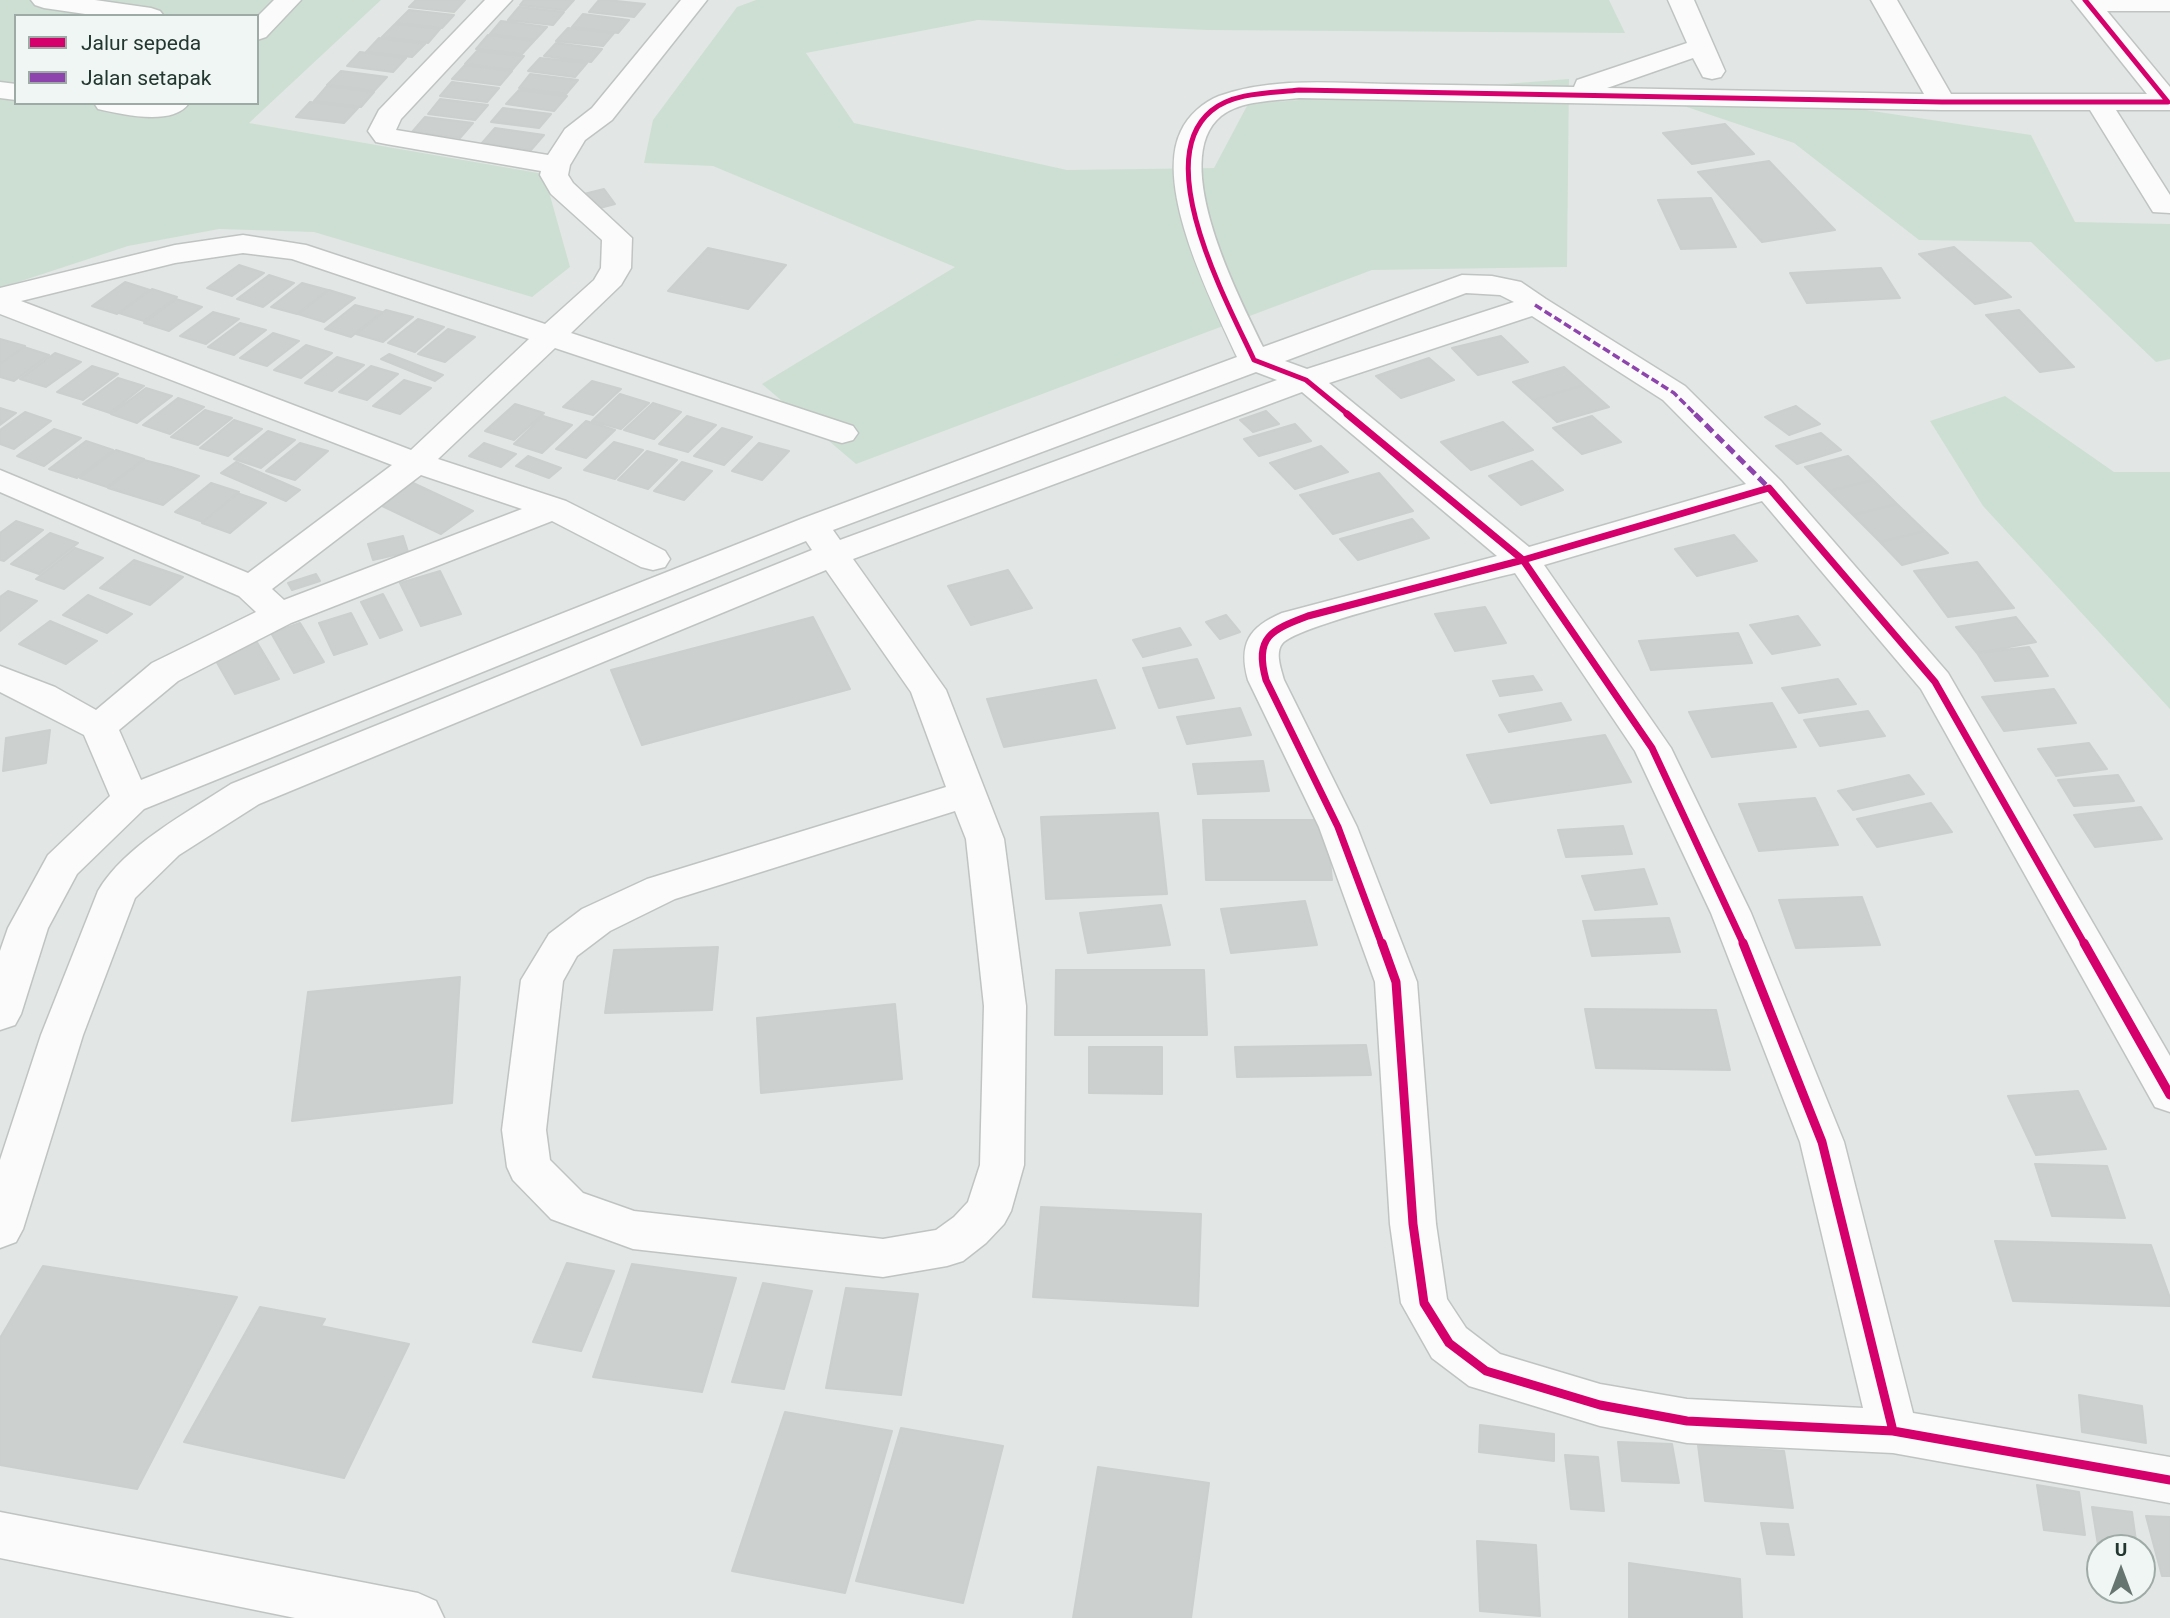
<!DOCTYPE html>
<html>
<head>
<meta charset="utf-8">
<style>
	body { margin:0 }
	#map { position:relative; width:2170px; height:1618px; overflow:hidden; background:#e2e7e5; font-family:Roboto,sans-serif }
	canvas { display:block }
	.legend { position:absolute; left:14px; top:14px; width:245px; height:91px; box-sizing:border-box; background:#f0f6f3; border:2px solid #9eaaa5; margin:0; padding:9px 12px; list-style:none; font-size:21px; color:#233731 }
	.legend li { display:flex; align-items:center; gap:14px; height:35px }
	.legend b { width:35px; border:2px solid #9eaaa5 }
	.north { position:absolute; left:2086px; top:1534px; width:70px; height:70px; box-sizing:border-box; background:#f0f6f3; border:2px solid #9eaaa5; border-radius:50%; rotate:0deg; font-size:19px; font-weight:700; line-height:28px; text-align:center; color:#233731 }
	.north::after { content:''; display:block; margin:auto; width:24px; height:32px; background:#667570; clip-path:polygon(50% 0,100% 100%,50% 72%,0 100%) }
</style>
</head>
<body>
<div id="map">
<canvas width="2170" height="1618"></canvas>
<ul class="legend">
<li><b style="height:9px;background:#d6006c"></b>Jalur sepeda</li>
<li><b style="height:9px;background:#8e44ad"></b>Jalan setapak</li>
</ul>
<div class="north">U</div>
</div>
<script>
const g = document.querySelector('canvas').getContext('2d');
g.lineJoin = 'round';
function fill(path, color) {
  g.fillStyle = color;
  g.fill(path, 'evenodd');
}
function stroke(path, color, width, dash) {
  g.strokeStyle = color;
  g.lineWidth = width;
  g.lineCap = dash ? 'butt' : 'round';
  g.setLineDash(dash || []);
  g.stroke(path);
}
const green = new Path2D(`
	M0,0H381L249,123L544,174L570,267L532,297L314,232L219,229L128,246L0,288ZM16,16H257V103H16Z
	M756,0H1609L1625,33L1207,30L978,20L806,53L854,123L1067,170L1214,168L1248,104L1569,79L1567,267L1372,270L856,464L762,384L955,267L713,166L644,163L653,120L737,7Z
	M1666,100L1806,101L2031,135L2075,222L2170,224V359L2156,362L2031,242L1919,240L1794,143Z
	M2005,396L2114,472H2170V709L1983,506L1930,421Z`);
const building = new Path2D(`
	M416,0H465L454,12L409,7Z
	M524,0H574L565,10L520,5Z
	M599,0H607L645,4L634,17L589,12Z
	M519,7L564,12L553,25L508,20Z
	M409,10L454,15L442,28L396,23Z
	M583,14L629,20L618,33L572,27Z
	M501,21L547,27L535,40L490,34Z
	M395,24L440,29L428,43L382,37Z
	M568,28L614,33L603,46L556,41Z
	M488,35L534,41L522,54L476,49Z
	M379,38L425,44L412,57L366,52Z
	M556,43L602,49L591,62L544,56Z
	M477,51L524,56L512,70L465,64Z
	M360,52L406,58L393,72L347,66Z
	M540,58L587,63L575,77L528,71Z
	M465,65L512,71L500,85L452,79Z
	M341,71L387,77L374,91L327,85Z
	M530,74L578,80L566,94L519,88Z
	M452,82L499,88L487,102L440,96Z
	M327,86L374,92L361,107L314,101Z
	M519,90L567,96L554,111L506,104Z
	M440,99L488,105L475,120L428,114Z
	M310,102L358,108L344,123L296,117Z
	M503,108L551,114L539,128L491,122Z
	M425,117L473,123L460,138L412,132Z
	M1725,124L1754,154L1692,164L1663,133Z
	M495,128L544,135L531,150L482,143Z
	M1769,161L1835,230L1762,242L1698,172Z
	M604,189L615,204L596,209L584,194Z
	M1711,198L1736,247L1681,249L1658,200Z
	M1954,247L2011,297L1975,304L1919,254Z
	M708,248L786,265L748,309L668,291Z
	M239,265L264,273L232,296L207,288Z
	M1881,268L1900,298L1807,303L1790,273Z
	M269,275L294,283L263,307L237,299Z
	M125,282L150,290L117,314L92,306Z
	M302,283L328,290L297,314L271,307Z
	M152,289L177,297L144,321L119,313Z
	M329,290L355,298L324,322L298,314Z
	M176,299L202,307L169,331L144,323Z
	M355,305L382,312L351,337L325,329Z
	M386,310L413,317L383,342L356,334Z
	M2019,310L2074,367L2040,372L1986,315Z
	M213,312L239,319L206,344L180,336Z
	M418,319L444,327L415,352L388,343Z
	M240,323L266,330L234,355L208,347Z
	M448,329L475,337L445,362L418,354Z
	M273,333L299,341L267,366L240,358Z
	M1501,336L1528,362L1478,375L1452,348Z
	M0,339L25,346L0,364Z
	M306,345L332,353L301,378L274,370Z
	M24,347L49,355L14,381L0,377V364Z
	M55,353L81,362L46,387L20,379Z
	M389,354L443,375L435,381L381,359Z
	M337,357L364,365L332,391L305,383Z
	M1429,358L1454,380L1401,398L1376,376Z
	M92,366L118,374L83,400L57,392Z
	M371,366L398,374L367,400L339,392Z
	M1564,367L1584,385L1533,400L1513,382Z
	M118,378L144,386L110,413L83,404Z
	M404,380L431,388L400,414L373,406Z
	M592,381L621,389L593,415L563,407Z
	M1584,385L1609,407L1557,422L1533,400Z
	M146,388L172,396L137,423L111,414Z
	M620,394L649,403L621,429L592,421Z
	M178,398L204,407L170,434L143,425Z
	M653,403L681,412L654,439L624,430Z
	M515,404L544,413L514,440L485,431Z
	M1796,406L1820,424L1789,435L1765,417Z
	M0,408L16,413L0,425Z
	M205,410L232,418L198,445L171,437Z
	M1266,411L1279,424L1253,432L1240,420Z
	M25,412L51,421L14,449L0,444V430Z
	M543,416L572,425L542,453L514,444Z
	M687,416L716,425L688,452L659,444Z
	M1592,416L1621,442L1582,454L1553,428Z
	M234,420L262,429L228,456L200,448Z
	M586,421L615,430L586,458L556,449Z
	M1503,422L1533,450L1471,470L1441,442Z
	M1295,424L1311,441L1259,456L1244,439Z
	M722,428L752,437L724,465L694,456Z
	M54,429L81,438L44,466L17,456Z
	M268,431L295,440L261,468L234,459Z
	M1821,433L1841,450L1797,464L1776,446Z
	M86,441L113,450L77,478L49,469Z
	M614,442L643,450L615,479L584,470Z
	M300,443L328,451L295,480L266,471Z
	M484,443L516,454L501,467L469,456Z
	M759,443L789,451L762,480L732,471Z
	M1321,446L1348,472L1295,489L1270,463Z
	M116,450L144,459L107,487L80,478Z
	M647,451L677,460L648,489L618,480Z
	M528,456L561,468L549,478L516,466Z
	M1848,456L1873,480L1829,491L1805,467Z
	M144,460L171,467L199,476L163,505L108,488Z
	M1532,461L1563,490L1521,505L1489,476Z
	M236,462L300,490L286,501L221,473Z
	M682,462L712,471L684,500L654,491Z
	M1379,473L1413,511L1333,534L1300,495Z
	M1873,480L1897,504L1853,515L1829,491Z
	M411,482L473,511L441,534L378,504Z
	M211,483L239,492L203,522L175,512Z
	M237,493L266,503L230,533L202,523Z
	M1897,504L1925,531L1880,542L1853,515Z
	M1412,519L1429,538L1358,560L1340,539Z
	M16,521L43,530L4,561L0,560V533Z
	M1925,531L1948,553L1902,565L1880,542Z
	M50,533L78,543L39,574L11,564Z
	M1734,535L1757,561L1697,576L1675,549Z
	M403,536L408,552L373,560L368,544Z
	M75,548L103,558L64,589L36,579Z
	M134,560L183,577L150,605L100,588Z
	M1977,562L2014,608L1948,617L1914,571Z
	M1008,570L1032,608L971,625L948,586Z
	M440,571L461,614L421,626L400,583Z
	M316,574L320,581L292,590L288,583Z
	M8,591L37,601L0,631V597Z
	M383,594L402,630L380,638L361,602Z
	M88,595L132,614L107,633L63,615Z
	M1485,607L1506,643L1455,651L1435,614Z
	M351,613L367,644L334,655L319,623Z
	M1226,615L1240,632L1220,639L1206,622Z
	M1798,616L1820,645L1772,654L1750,625Z
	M813,617L850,689L642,745L611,670Z
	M2016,617L2036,642L1977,653L1956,627Z
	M50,621L97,641L66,664L19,644Z
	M300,623L324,662L294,673L271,633Z
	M1180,628L1191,645L1143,657L1133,640Z
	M1738,633L1752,663L1651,670L1639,641Z
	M255,639L279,679L235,694L212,654Z
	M2029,647L2048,676L1995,681L1977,653Z
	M1197,659L1214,698L1159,708L1143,668Z
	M1533,676L1542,690L1500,696L1493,681Z
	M1838,679L1856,704L1799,713L1782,688Z
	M1096,680L1115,728L1004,747L987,699Z
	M2054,689L2076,723L2004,731L1982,697Z
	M1561,703L1571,720L1509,732L1499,715Z
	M1772,703L1796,747L1712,757L1689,712Z
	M1240,708L1251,735L1187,744L1177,717Z
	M1868,711L1885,736L1820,746L1804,720Z
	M50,730L46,763L3,771L6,738Z
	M1605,735L1631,782L1491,803L1467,755Z
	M2089,743L2107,769L2056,776L2038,749Z
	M1263,761L1269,791L1198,794L1193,764Z
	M1909,775L1924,794L1853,810L1838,791Z
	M2118,775L2134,801L2074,806L2058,780Z
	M1815,798L1838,845L1759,851L1739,804Z
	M1931,803L1952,832L1877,847L1857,819Z
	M2141,807L2162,839L2095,847L2074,815Z
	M1158,813L1167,894L1046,899L1041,817Z
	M1203,820H1326L1332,880H1206Z
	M1623,826L1632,854L1566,857L1558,830Z
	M1644,869L1657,904L1595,910L1582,876Z
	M1862,897L1880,945L1796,948L1779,900Z
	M1305,901L1317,945L1231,953L1221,909Z
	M1161,905L1170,945L1088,953L1080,913Z
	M1669,918L1680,952L1592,956L1583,921Z
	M718,947L712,1010L605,1013L614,950Z
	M1056,970H1204L1207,1035H1055Z
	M460,977L452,1103L292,1121L308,992Z
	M895,1004L902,1079L761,1093L757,1018Z
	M1585,1009L1716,1010L1730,1070L1596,1068Z
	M1366,1045L1371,1075L1237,1077L1235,1047Z
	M1089,1047H1162V1094L1089,1093Z
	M2078,1091L2106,1149L2036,1155L2008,1096Z
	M2035,1164L2107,1166L2125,1218L2052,1216Z
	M1041,1207L1201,1214L1198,1306L1033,1297Z
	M1995,1241L2151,1245L2170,1298V1306L2013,1301Z
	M567,1263L614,1271L581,1351L533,1342Z
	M632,1264L736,1278L702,1392L593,1377Z
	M43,1266L237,1297L137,1489L0,1465V1338Z
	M763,1283L812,1291L784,1389L732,1382Z
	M846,1288L918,1294L901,1395L826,1388Z
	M260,1307L325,1319L321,1326L409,1344L344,1478L184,1442Z
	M2079,1395L2142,1406L2146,1443L2082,1432Z
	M785,1412L892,1431L845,1593L732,1571Z
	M1480,1425L1554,1434V1461L1479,1452Z
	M901,1428L1003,1446L963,1603L856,1581Z
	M1618,1442L1672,1444L1679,1483L1622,1481Z
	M1698,1445L1784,1451L1793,1508L1705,1501Z
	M1565,1455L1598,1457L1604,1511L1571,1509Z
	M1098,1467L1209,1483L1191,1618H1073Z
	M2037,1485L2079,1492L2085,1535L2044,1530Z
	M2092,1507L2132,1512L2137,1548L2098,1545Z
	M2146,1516L2170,1517V1576H2162Z
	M1761,1523L1788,1524L1794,1555L1767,1554Z
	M1477,1541L1536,1545L1540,1616L1480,1611Z
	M1629,1563L1740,1579L1742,1618H1629Z`);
const street = new Path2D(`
	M31,0H95L151,8L160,11L164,16H99L44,8L35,5Z
	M274,0H301L266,37L257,40V17Z
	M485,0H512L401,119L396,130L548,155L565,129L592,108L681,0H707L612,120L585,140L570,165L568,175L573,183L632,238L631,268L621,285L571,333L853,426L858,433L853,440L842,443L831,440L555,348L438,459L566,501L665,551L670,559L665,567L653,570L641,567L552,521L291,623L178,681L119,730L141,780L801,519L1237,357C1213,304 1153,187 1181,131C1188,115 1204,102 1219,96C1273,77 1332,83 1388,84C1450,85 1512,86 1574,87L1577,80L1687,43L1668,0H1694L1725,71L1721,77L1712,79L1703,77L1693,58L1607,88L1924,94L1871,0H1897L1951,94H2147L2072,0H2170V11H2107L2170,87V110H2116L2170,195V213L2153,212L2090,110H1942L1299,98C1274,101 1242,100 1221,116C1167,160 1240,299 1263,347L1462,275L1492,276L1521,282L1546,299L1685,386L1781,481L1948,673L2170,1056V1112L2155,1107L1921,689L1762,501L1544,565L1671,748L1751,913L1844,1142L1913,1413L2170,1457V1503L1893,1453L1687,1443L1600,1426L1469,1386L1432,1358L1401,1303L1390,1224L1375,982L1319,827L1248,680C1238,644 1249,627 1282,613L1497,556L1302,392L853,559L946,690L1004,839L1026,1006L1024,1165L1011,1211L1004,1224L986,1243L963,1261L947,1266L883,1277L633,1249L551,1219L513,1180L507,1167L502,1130L521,980L549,934L582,909L647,879L946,787L911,692L826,570L259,804L179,855L135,898L83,1035L23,1229L16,1242L0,1248V1160L41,1035L98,891C124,846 188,812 231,784L812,550L806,541L144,809L77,874L48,928L21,1014L15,1025L0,1030V951L8,928L48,855L110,796L84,735L0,692V666L55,687L96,710L152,663L256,612L239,596L0,492V470L248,573L392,465L0,314V288L175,245L243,235L306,245L545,324L594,280L601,268L602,240L551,194L540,175L541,171L386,144L376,142L368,131L379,110ZM243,253L292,259L529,339L411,450L21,301L175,263ZM1466,293L1500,295L1514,302L1307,369L1285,361ZM1532,316L1663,400L1746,484L1529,547L1329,383ZM1256,372L1277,380L840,540L833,530ZM421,475L522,509L284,600L272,589ZM1515,573L1635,751L1711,913L1800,1142L1863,1408L1687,1399L1600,1384L1500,1354L1466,1328L1447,1299L1436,1224L1417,982L1357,827L1284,680C1281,669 1275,653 1282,644C1297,624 1479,582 1515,573ZM955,811L966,839L984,1006L980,1165L968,1202L954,1217L936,1230L883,1239L634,1211L583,1193L550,1160L546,1130L563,981L577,956L610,931L675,899Z
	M0,82L16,84V100L0,98Z
	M94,103H189C173,127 121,114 98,109Z
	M0,1512L418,1593L436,1601L444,1618H295L0,1558Z`);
const quietFar1 = new Path2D(`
	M1535,305L1674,393L1697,416`);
const quiet = new Path2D(`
	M1695,414L1769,488`);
const cyclewayFar2 = new Path2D(`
	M1350,416L1306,380L1254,360C1228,304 1150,162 1211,111C1233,92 1272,93 1299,90L1942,102H2168L2085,0`);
const cyclewayFar1 = new Path2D(`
	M1347,414L1523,560L1652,748L1744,945
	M1382,945L1338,827L1266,680C1254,637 1271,630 1308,616L1523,560L1769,488L1935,682L2085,945`);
const cycleway = new Path2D(`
	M1382,943L1396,982L1413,1224L1424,1303L1449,1343L1486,1371L1600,1405L1687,1421L1893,1431L2170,1480
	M1743,943L1822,1142L1893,1431
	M2084,943L2170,1095`);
fill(green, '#cddfd2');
fill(building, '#ccd0cf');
stroke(building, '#cbcfcd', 2);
stroke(street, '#bfc4c2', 3);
fill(street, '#fbfbfb');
stroke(quietFar1, '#8e44ad', 3.5, [8, 3.5]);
stroke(quiet, '#8e44ad', 5, [10, 5]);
stroke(cyclewayFar2, '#d6006c', 5);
stroke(cyclewayFar1, '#d6006c', 7);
stroke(cycleway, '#d6006c', 9);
</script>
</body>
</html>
